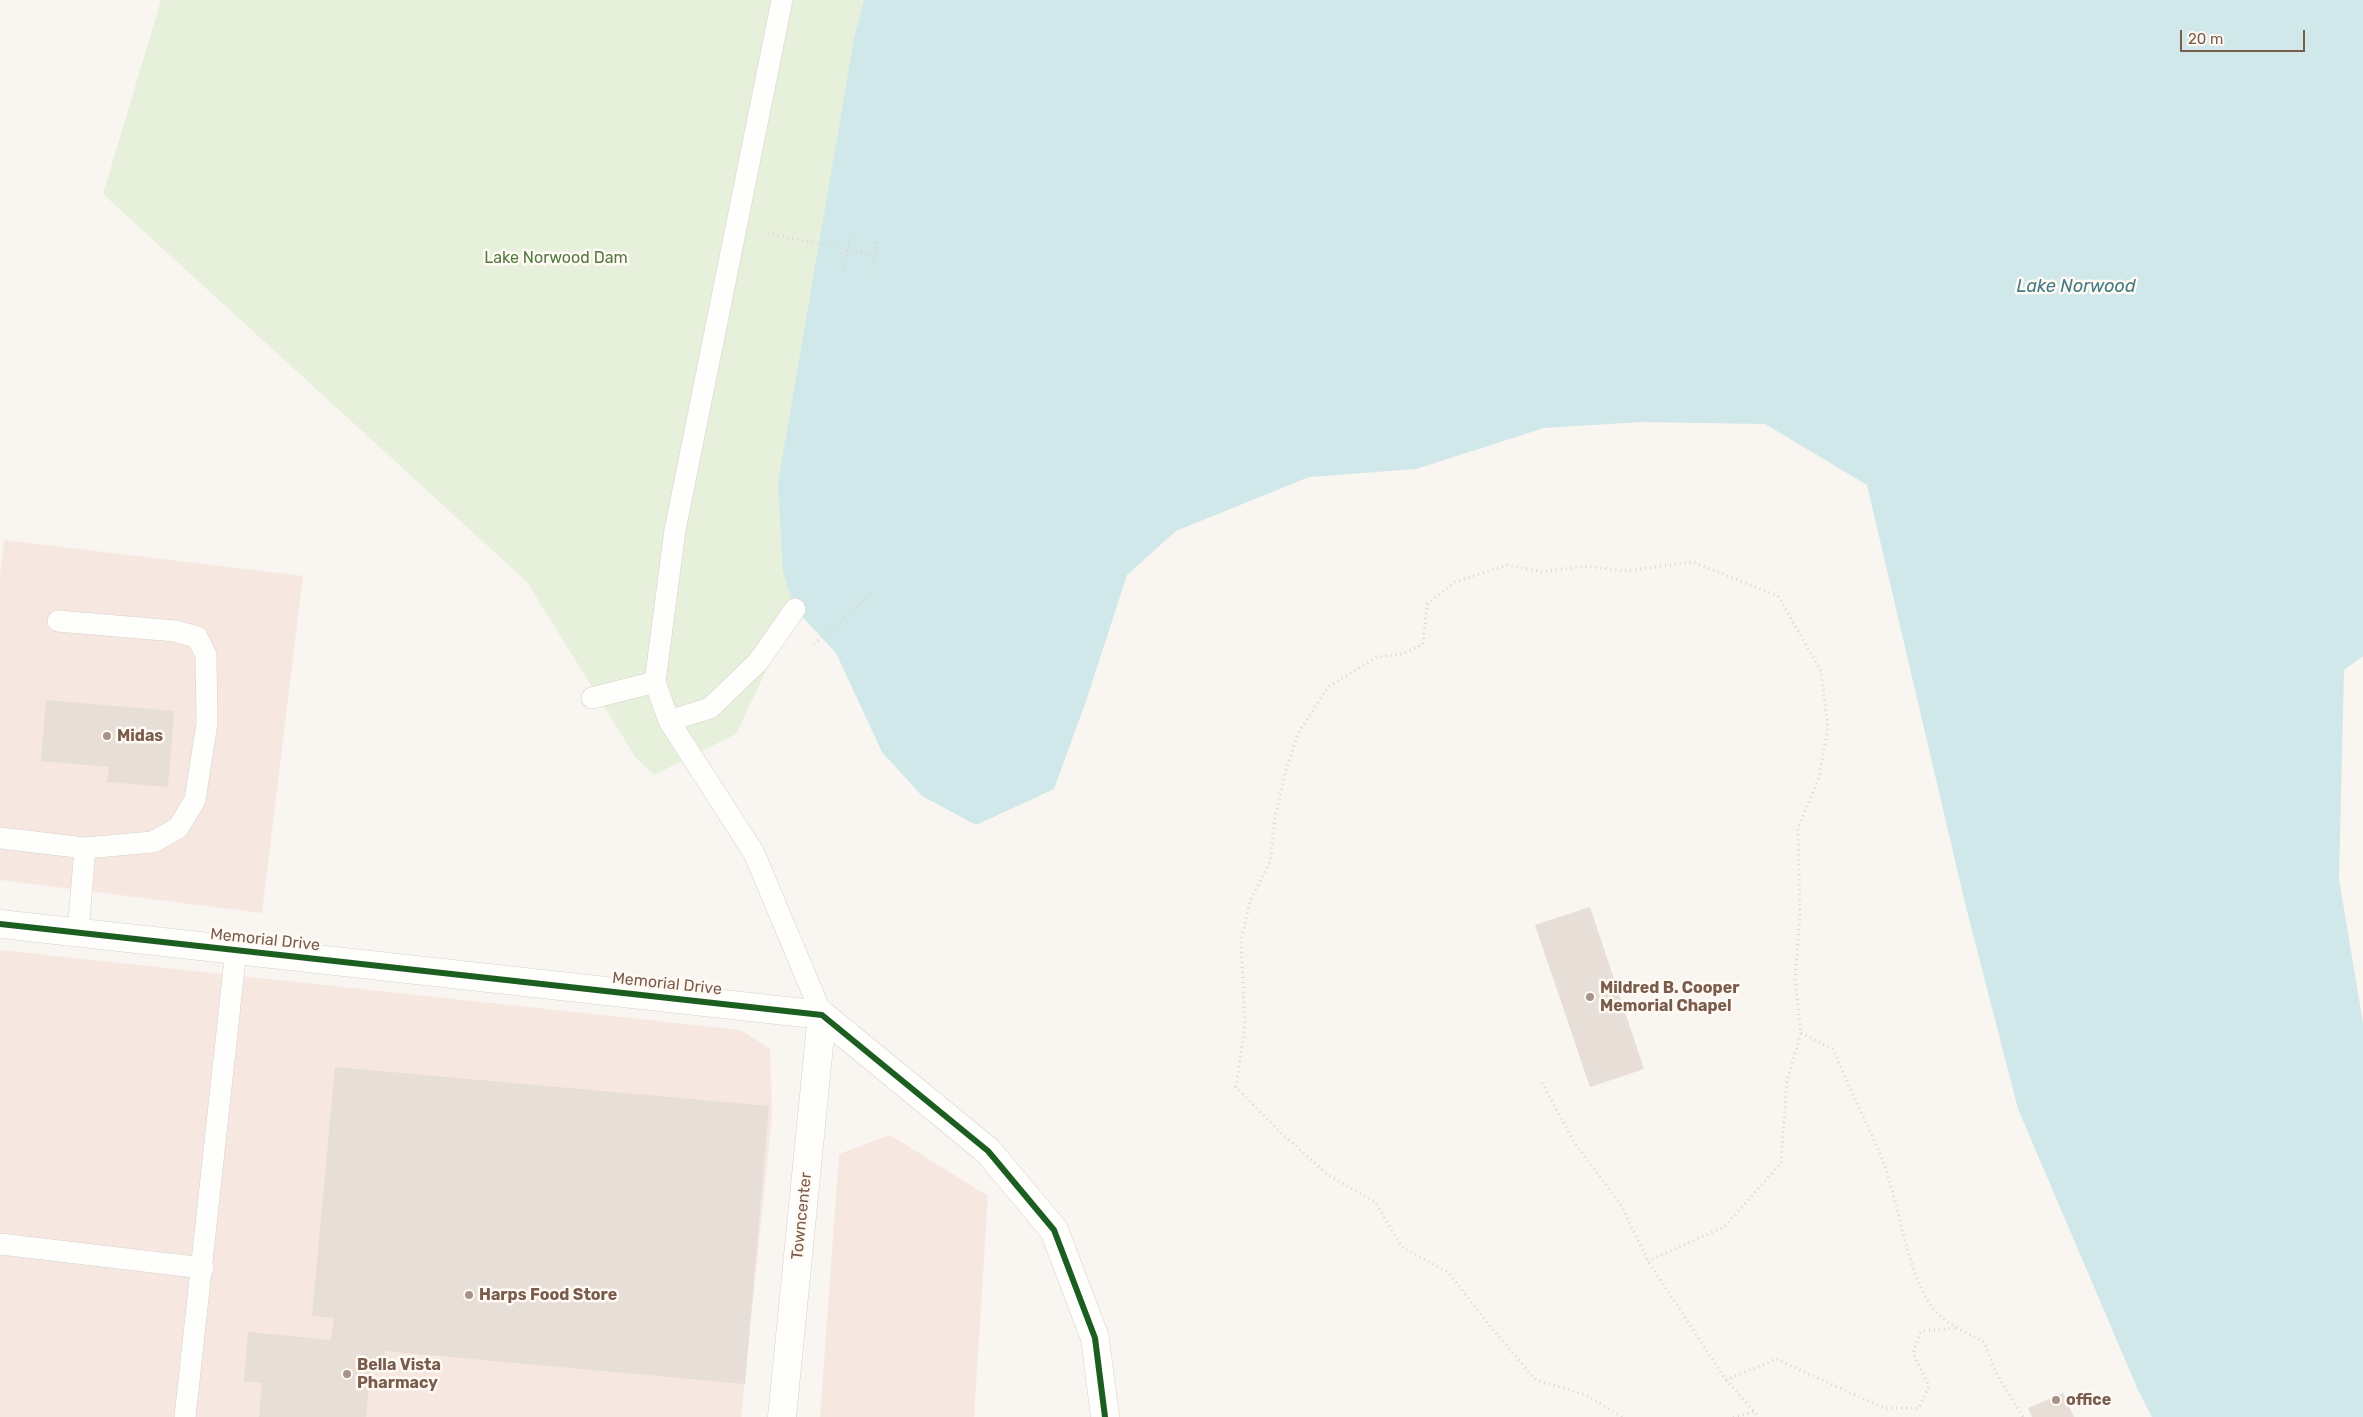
<!DOCTYPE html>
<html>
<head>
<meta charset="utf-8">
<style>
	body { margin:0 }
	#map { position:relative; width:2363px; height:1417px; overflow:hidden; background:#f9f5f0; font-family:Rubik,sans-serif }
	canvas { display:block }
	.scale { position:absolute; left:2180px; top:30px; width:125px; height:22px; box-sizing:border-box; border:2px solid #7a5c4d; border-top:0; padding-left:6px; font-size:15px; line-height:18px; white-space:nowrap; color:#7a5c4d; -webkit-text-stroke:4px #fffaf3; paint-order:stroke }
</style>
</head>
<body>
<div id="map">
<canvas width="2363" height="1417"></canvas>
<div class="scale">20 m</div>
</div>
<script>
const g = document.querySelector('canvas').getContext('2d');
g.lineJoin = 'round';
function fill(path, color) {
  g.fillStyle = color;
  g.fill(path, 'evenodd');
}
function stroke(path, color, width, dash) {
  g.strokeStyle = color;
  g.lineWidth = width;
  g.lineCap = dash ? 'butt' : 'round';
  g.setLineDash(dash || []);
  g.stroke(path);
}
function write(font, color, halo, rows, align = 'center') {
  g.font = font + ' Rubik,sans-serif';
  g.lineWidth = 5;
  g.setLineDash([]);
  g.textBaseline = 'middle';
  g.strokeStyle = halo;
  g.fillStyle = color;
  for (const [text, x, y, turn = 0] of rows) {
    g.save();
    g.translate(x, y);
    g.rotate((+turn || 0) * Math.PI / 180);
    g.textAlign = isNaN(turn) ? turn : align;
    if (halo) g.strokeText(text, 0, 0);
    g.fillText(text, 0, 0);
    g.restore();
  }
}
const commercial = new Path2D(`
	M4,540L303,576L262,913L0,880V576Z
	M0,950L741,1030L770,1049L772,1116L741,1417H0Z
	M890,1135L988,1196L974,1417H820L839,1154Z`);
const green = new Path2D(`
	M161,0H864L795,609L736,734L654,775L636,758L527,582L103,194Z`);
const water = new Path2D(`
	M864,0H2363V656L2344,670L2339,879L2363,1023V1417H2152L2138,1390L2018,1109L1965,903L1867,485L1765,424L1641,422L1544,428L1416,469L1309,477L1176,531L1127,575L1086,701L1054,789L976,825L922,796L882,752L836,653L795,609L783,572L778,483L854,39Z`);
const building = new Path2D(`
	M46,700L174,711L168,787L107,782L109,767L41,761Z
	M1590,907L1644,1069L1590,1087L1535,925Z
	M335,1067L769,1106L745,1384L385,1351L383,1363L371,1362L366,1417H259L262,1383L244,1381L248,1332L331,1340L334,1318L312,1316Z
	M2063,1393L2074,1417H2032L2028,1408Z`);
const path = new Path2D(`
	M768,233L875,256
	M844,266L851,234
	M871,273L878,239
	M814,644L873,592
	M1801,1033L1834,1050C1848,1088 1868,1124 1883,1161C1899,1205 1906,1267 1931,1306C1941,1321 1968,1334 1984,1342L1996,1373L2023,1417
	M1542,1083L1574,1142L1621,1205L1648,1261L1726,1380L1759,1417
	M1726,1380L1776,1359L1884,1408H1919L1929,1386L1913,1353L1921,1331L1956,1328
	M1622,1417L1586,1395L1536,1380L1488,1324L1449,1273L1402,1247L1375,1202L1328,1175L1278,1130L1236,1087L1245,1025L1241,941L1250,901L1270,862L1275,818L1285,773L1298,734L1328,687L1377,657L1402,654L1423,644L1427,604L1455,582L1507,565L1543,572L1584,566L1625,571L1693,562L1778,596L1821,671L1828,729L1818,780L1798,828L1800,916L1795,980L1801,1033L1787,1081L1781,1163L1724,1227L1648,1261
	M1733,1417L1754,1412`);
const lane = new Path2D(`
	M795,609L758,662L710,708L669,721L754,853L822,1015
	M655,682L675,530L782,0
	M592,698L655,682L669,721
	M0,838L85,848L153,842L178,828L195,800L207,723L206,655L197,637L175,631L58,621
	M78,933L85,848
	M0,1244L203,1268
	M185,1417L236,950`);
const street = new Path2D(`
	M0,924L822,1015L988,1151L1054,1230L1095,1338L1105,1417
	M782,1417L822,1015`);
const cycleway = new Path2D(`
	M0,924L822,1015L988,1151L1054,1230L1095,1338L1105,1417`);
const markers = [
	[107,736,5,"#a69286"],
	[1590,997,5,"#a69286"],
	[469,1295,5,"#a69286"],
	[347,1374,5,"#a69286"],
	[2056,1400,5,"#a69286"]
];
const parkNames = [
	["Lake Norwood Dam",556,258]
];
const poiNames = [
	["Midas",117,736],
	["Mildred B. Cooper",1600,988],
	["Memorial Chapel",1600,1006],
	["Harps Food Store",479,1295],
	["Bella Vista",357,1365],
	["Pharmacy",357,1383],
	["office",2066,1400]
];
const streetNames = [
	["Memorial Drive",265,940,6],
	["Memorial Drive",667,984,6],
	["Towncenter",802,1216,-84]
];
const waterNames = [
	["Lake Norwood",2076,287]
];
fill(commercial, '#f6e8e1');
fill(green, '#e7f0db');
fill(water, '#d0e8ea');
fill(building, '#e6ded7');
stroke(lane, '#d7d1cb', 22);
stroke(street, '#d7d1cb', 29);
stroke(path, '#dcd5d0', 3, [1, 4]);
stroke(lane, '#fefefd', 21);
stroke(street, '#fefefd', 28);
stroke(cycleway, '#1b5e20', 6);
for (const [x, y, r, color] of markers) {
  const dot = new Path2D();
  dot.arc(x, y, r, 0, 2 * Math.PI);
  g.fillStyle = color;
  g.fill(dot);
  stroke(dot, '#fffaf3', 2);
}
write('16px', '#537a41', '#fffaf3', parkNames);
write('bold 16px', '#7a5c4d', '#fffaf3', poiNames, 'left');
write('16px', '#7a5c4d', '#fffaf3', streetNames);
write('italic 18px', '#437c86', '#fffaf3', waterNames);
</script>
</body>
</html>
